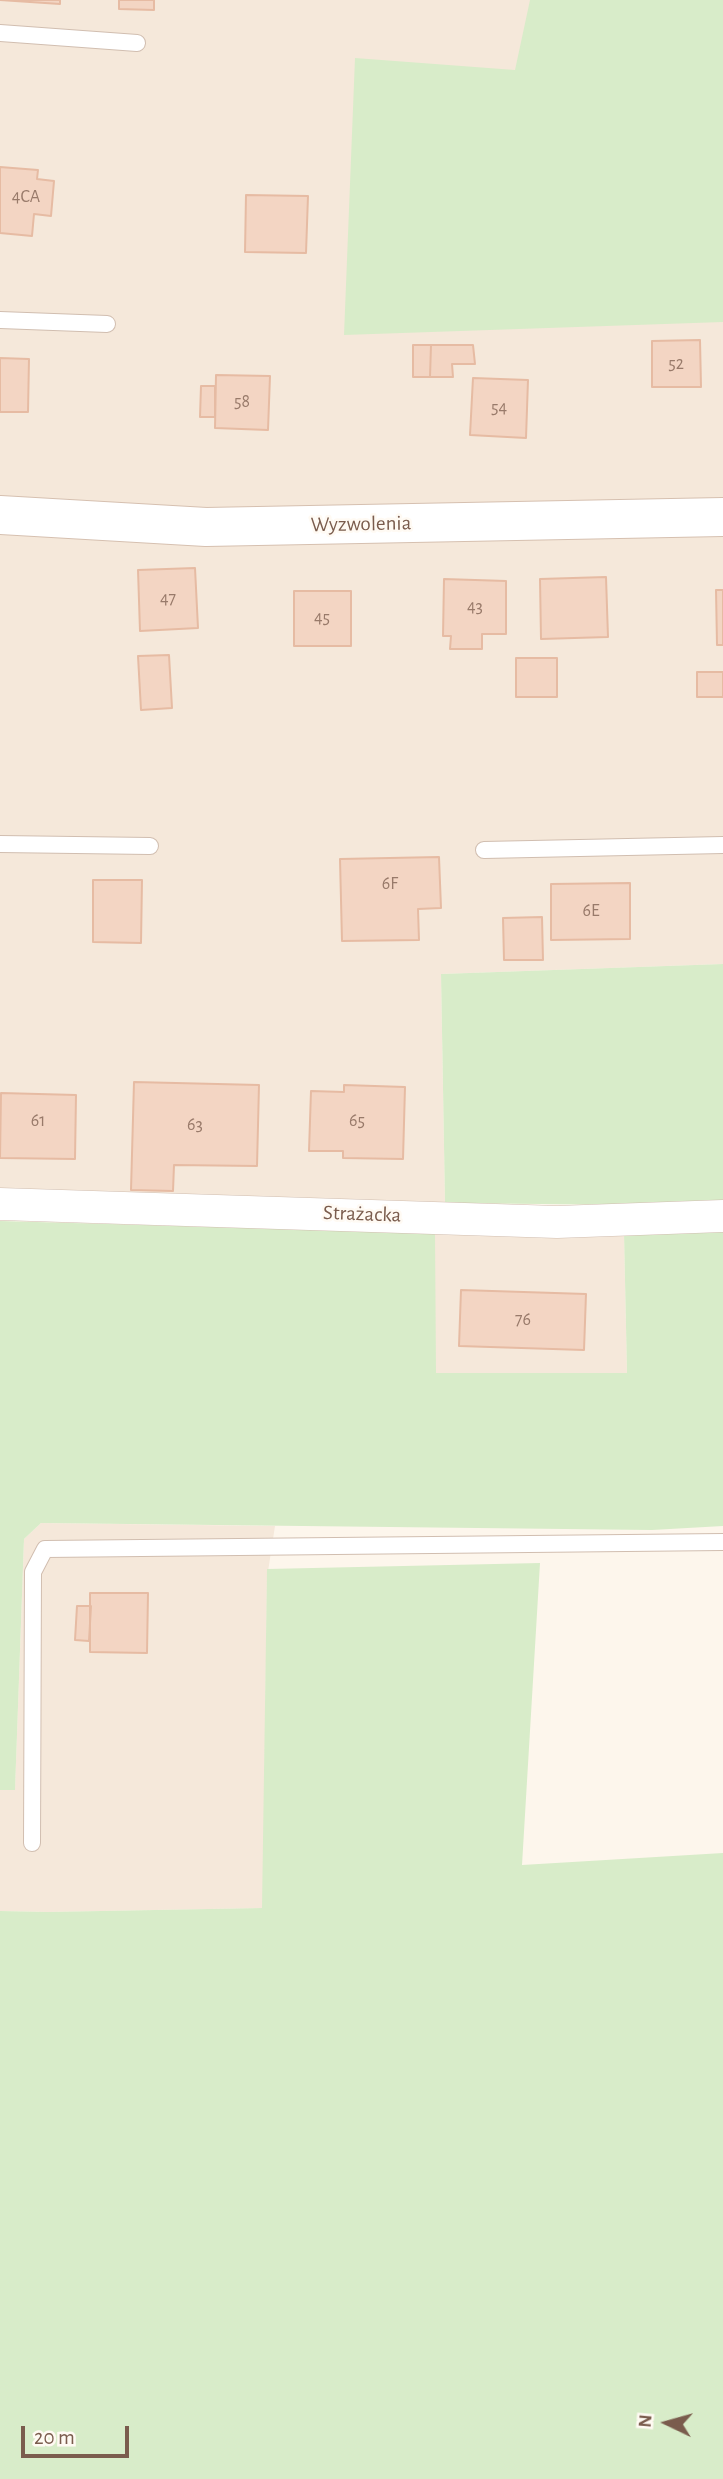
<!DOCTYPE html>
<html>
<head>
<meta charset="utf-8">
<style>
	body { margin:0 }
	#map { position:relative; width:723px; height:2479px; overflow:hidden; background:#fdf6ec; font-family:"Alegreya Sans",sans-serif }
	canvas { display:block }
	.north { position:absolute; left:632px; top:2388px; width:70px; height:70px; -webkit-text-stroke:5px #fffaf3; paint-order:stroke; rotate:275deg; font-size:19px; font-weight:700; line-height:28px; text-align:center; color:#7a5c4d }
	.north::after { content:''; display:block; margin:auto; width:24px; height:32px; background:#7a5c4d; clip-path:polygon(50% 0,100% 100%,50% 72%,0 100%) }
	.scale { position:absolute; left:21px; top:2426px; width:108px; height:32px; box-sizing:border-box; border:4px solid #7a5c4d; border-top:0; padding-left:9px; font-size:21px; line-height:24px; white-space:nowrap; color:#7a5c4d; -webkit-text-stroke:5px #fffaf3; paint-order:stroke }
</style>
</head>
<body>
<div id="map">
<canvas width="723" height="2479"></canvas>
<div class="north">N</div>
<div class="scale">20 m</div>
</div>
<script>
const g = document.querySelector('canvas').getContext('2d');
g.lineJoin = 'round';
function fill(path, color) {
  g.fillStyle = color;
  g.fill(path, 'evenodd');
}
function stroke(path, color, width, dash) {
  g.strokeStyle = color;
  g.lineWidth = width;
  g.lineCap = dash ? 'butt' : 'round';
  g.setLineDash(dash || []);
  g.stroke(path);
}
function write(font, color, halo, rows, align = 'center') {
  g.font = font + ' "Alegreya Sans",sans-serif';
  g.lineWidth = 5;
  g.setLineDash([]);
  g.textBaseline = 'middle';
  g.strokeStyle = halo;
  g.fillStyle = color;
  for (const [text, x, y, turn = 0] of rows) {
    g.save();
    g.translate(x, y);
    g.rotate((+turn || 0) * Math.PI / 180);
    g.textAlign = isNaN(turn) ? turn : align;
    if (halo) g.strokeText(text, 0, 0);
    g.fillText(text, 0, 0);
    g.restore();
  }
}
const residential = new Path2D(`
	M0,0H723V964L441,974L445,1203L0,1189Z
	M435,1233L624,1234L627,1373H435Z
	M41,1523L275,1526L267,1578L263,1908L48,1912L0,1911V1790L15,1789L24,1539Z`);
const green = new Path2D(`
	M530,0H723V322L344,335L355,58L515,70Z
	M723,964V1203L638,1205L445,1203L441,974Z
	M0,1221L435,1233L436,1373H627L624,1234L723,1231V1526L652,1530L41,1523L24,1539L15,1790H0Z
	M540,1563L522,1865L723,1853V2479H0V1911L48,1912L262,1908L267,1569Z`);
const building = new Path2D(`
	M0,0H60V4Z
	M119,0H154V10L119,9Z
	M0,167L38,170L37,179L54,181L51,216L34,214L32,236L0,233Z
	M246,195L308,196L306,253L245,252Z
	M700,340L701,387H652V341Z
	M413,345H431L430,377H413Z
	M431,345H473L475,364H452L453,377H430Z
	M0,358L29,359L28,412H0Z
	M216,375L270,376L268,430L215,428Z
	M473,378L528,380L526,438L470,435Z
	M201,386H215V417H200Z
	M195,568L198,628L140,631L138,570Z
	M606,577L608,637L541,639L540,579Z
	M444,579L506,581V634H482V649H450L451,636H443Z
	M716,590H723V645H717Z
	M294,591H351V646H294Z
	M169,655L172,708L141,710L138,656Z
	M516,658H557V697H516Z
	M697,672H723V697H697Z
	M439,857L441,908L418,909L419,940L342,941L340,859Z
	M93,880H142L141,943L93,942Z
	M630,883V939L551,940V884Z
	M542,917L543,960H504L503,918Z
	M134,1082L259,1085L257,1166L174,1165L173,1191L131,1190Z
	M344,1085L405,1087L403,1159L343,1158V1151H309L311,1091L344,1092Z
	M1,1093L76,1095L75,1159L0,1158Z
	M461,1290L586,1294L584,1350L459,1346Z
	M90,1593H148L147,1653L90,1652Z
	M77,1606H91L89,1641L75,1640Z`);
const lane = new Path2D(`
	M0,33L137,43
	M0,320L107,324
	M0,844L150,846
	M484,850L723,845
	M32,1843L33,1572L45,1549L723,1542`);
const street = new Path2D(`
	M0,1204L557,1222L723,1216`);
const secondary = new Path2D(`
	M0,515L206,527L723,517`);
const numberNames = [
	["4CA",26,197],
	["52",676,364],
	["58",242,402],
	["54",499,408],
	["47",168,599],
	["43",475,607],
	["45",322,618],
	["6F",390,884],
	["6E",591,911],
	["61",38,1121],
	["65",357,1121],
	["63",195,1125],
	["76",523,1320]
];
const streetNames = [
	["Wyzwolenia",361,524,-1],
	["Strażacka",362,1214,2]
];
fill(residential, '#f5e8da');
fill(green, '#d8ecc9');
fill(building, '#f3d5c3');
stroke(building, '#e6bba3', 2);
stroke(lane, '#d1beb0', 18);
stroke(street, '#d1beb0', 33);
stroke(secondary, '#d6c0b0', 40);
stroke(lane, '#fff', 16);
stroke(street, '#fff', 32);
stroke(secondary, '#fff', 38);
write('18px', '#987a6a', null, numberNames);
write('21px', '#7a5c4d', '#fffaf3', streetNames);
</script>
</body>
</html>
